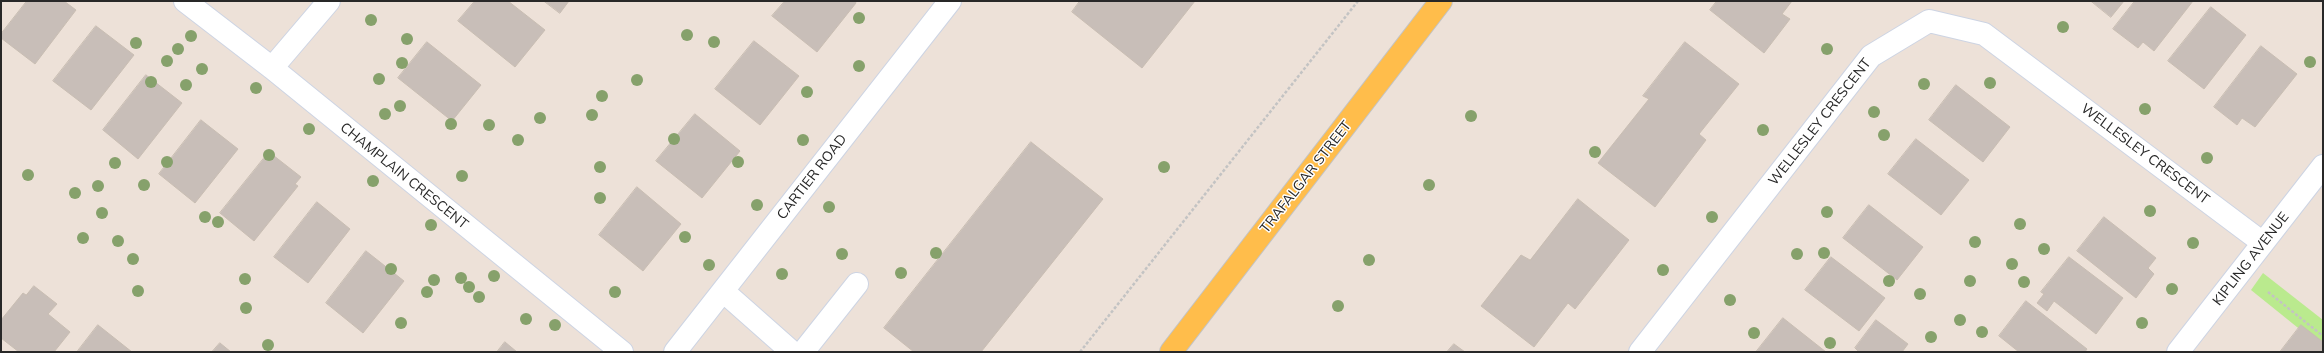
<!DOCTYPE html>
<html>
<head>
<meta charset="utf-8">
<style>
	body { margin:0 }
	#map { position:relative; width:2324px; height:353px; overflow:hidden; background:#ede1d8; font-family:Mulish,sans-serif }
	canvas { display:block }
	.frame { position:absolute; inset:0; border:2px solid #282828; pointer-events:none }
</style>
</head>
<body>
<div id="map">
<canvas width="2324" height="353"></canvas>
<div class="frame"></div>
</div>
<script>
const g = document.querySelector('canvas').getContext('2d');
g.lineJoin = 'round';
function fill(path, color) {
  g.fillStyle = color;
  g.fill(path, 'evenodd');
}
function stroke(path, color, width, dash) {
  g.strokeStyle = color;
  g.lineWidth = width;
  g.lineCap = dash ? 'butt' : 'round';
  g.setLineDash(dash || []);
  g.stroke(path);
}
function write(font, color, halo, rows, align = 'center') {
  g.font = font + ' Mulish,sans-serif';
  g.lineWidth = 3;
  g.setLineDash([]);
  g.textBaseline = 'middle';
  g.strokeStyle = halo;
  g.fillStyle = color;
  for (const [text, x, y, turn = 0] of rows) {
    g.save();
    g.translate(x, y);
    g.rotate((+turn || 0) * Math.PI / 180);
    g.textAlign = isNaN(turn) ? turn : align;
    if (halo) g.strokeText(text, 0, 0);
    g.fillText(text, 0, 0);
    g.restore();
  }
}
const green = new Path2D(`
	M2263,273L2323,320V348L2251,290Z`);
const building = new Path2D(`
	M27,1H64L76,10L35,64L1,38V34Z
	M475,1H508L545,30L515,67L458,21Z
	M544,1H569L560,13Z
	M785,1H855L856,3L817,52L772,16Z
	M1080,1H1195L1142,68L1072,12Z
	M1717,1H1792L1782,14L1790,19L1764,53L1710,10Z
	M2091,1H2124L2111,17Z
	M2135,1H2193L2154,51L2143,42L2138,48L2113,29Z
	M2211,7L2246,35L2204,89L2168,61Z
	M96,26L134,55L91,110L53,81Z
	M754,41L799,76L760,125L715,89Z
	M427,42L481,85L452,121L398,78Z
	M1685,42L1739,84L1699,134L1706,140L1655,207L1598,163L1649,99L1643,96Z
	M2261,46L2297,74L2255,127L2242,118L2237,125L2214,107Z
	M146,75L182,103L138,159L103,130Z
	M1956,85L2010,127L1983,162L1929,120Z
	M695,114L740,151L702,198L656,161Z
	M201,120L238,149L195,203L159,174Z
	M1916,139L1969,180L1941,215L1888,174Z
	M1031,142L1103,199L981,352H914L884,328Z
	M269,152L301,177L295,184L298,186L254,241L220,213Z
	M637,187L681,224L643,271L599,235Z
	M1578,199L1629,240L1575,309L1568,303L1534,347L1481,306L1521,255L1530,260Z
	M317,202L350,229L308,283L274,257Z
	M1869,205L1923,247L1897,280L1843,238Z
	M2104,217L2156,258L2148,268L2154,274L2136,298L2077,251Z
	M366,251L404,281L363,333L326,303Z
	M1831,257L1885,298L1859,331L1805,290Z
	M2069,257L2123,298L2096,334L2054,301L2047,311L2037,303L2044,294L2041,292Z
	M34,286L57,304L48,314L70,332L54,352H19L1,338V320L23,293L26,295Z
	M2026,301L2087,349L2085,352H2019L1999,336Z
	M1783,318L1826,352H1756Z
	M1876,320L1908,344L1902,352H1859L1855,348Z
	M98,325L132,352H77Z
	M2301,325L2323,342V352H2280Z
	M505,342L517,352H497Z
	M220,343L231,352H212Z
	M1454,344L1465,352H1447Z`);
const path = new Path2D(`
	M2268,292L2323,336
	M1080,352L1358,1`);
const minor = new Path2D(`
	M185,1L272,68L622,352
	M272,68L329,1
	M723,291L792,352
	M675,352L950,1
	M803,352L857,284
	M1640,352L1871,56L1929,21L1984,34L2263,243
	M2178,352L2323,166`);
const major = new Path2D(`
	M1171,352L1441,1`);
const trees = [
	[859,18],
	[371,20],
	[2063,27],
	[687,35],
	[191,36],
	[407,39],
	[714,42],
	[136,43],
	[178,49],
	[1827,49],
	[167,61],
	[2310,62],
	[402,63],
	[859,66],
	[202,69],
	[379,79],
	[637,80],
	[151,82],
	[1990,83],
	[1924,84],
	[186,85],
	[256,88],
	[807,92],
	[602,96],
	[400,106],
	[2145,109],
	[1874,112],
	[385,114],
	[592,115],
	[1471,116],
	[540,118],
	[451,124],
	[489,125],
	[309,129],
	[1763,130],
	[1884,135],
	[674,139],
	[518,140],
	[803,140],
	[1595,152],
	[269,155],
	[2207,158],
	[167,162],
	[738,162],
	[115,163],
	[600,167],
	[1164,167],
	[28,175],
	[462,176],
	[373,181],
	[144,185],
	[1429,185],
	[98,186],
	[75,193],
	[600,198],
	[757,205],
	[829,207],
	[2150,211],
	[1827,212],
	[102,213],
	[205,217],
	[1712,217],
	[218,222],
	[2020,224],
	[431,225],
	[685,237],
	[83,238],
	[118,241],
	[1975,242],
	[2193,243],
	[2044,249],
	[936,253],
	[1824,253],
	[842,254],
	[1797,254],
	[133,259],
	[1369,260],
	[2012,264],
	[709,265],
	[391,269],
	[1663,270],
	[901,273],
	[782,274],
	[494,276],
	[461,278],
	[245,279],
	[434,280],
	[1889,281],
	[1970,281],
	[2024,282],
	[469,287],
	[2172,289],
	[138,291],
	[427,292],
	[615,292],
	[1920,294],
	[479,297],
	[1730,300],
	[1338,306],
	[246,308],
	[526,319],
	[1960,320],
	[401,323],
	[2142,323],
	[555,325],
	[1982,332],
	[1754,333],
	[1931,337],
	[1830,343],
	[268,345]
];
const streetNames = [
	["WELLESLEY CRESCENT",1820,122,-52],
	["WELLESLEY CRESCENT",2145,154,37],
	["CHAMPLAIN CRESCENT",404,176,39],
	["CARTIER ROAD",812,177,-52],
	["TRAFALGAR STREET",1306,177,-52],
	["KIPLING AVENUE",2251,259,-52]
];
fill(green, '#baea8e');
fill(building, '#c8beb8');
stroke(building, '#c8bdb2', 1);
stroke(minor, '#cdd4e3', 24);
stroke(major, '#c3c3c3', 24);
stroke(path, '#c3c3c3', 2.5, [3, 2]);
stroke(minor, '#fff', 22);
stroke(major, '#ffbd4b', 22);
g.fillStyle = '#86a16b';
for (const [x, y] of trees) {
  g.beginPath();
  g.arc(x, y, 6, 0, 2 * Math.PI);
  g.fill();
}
write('14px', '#282828', '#fff', streetNames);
</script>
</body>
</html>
